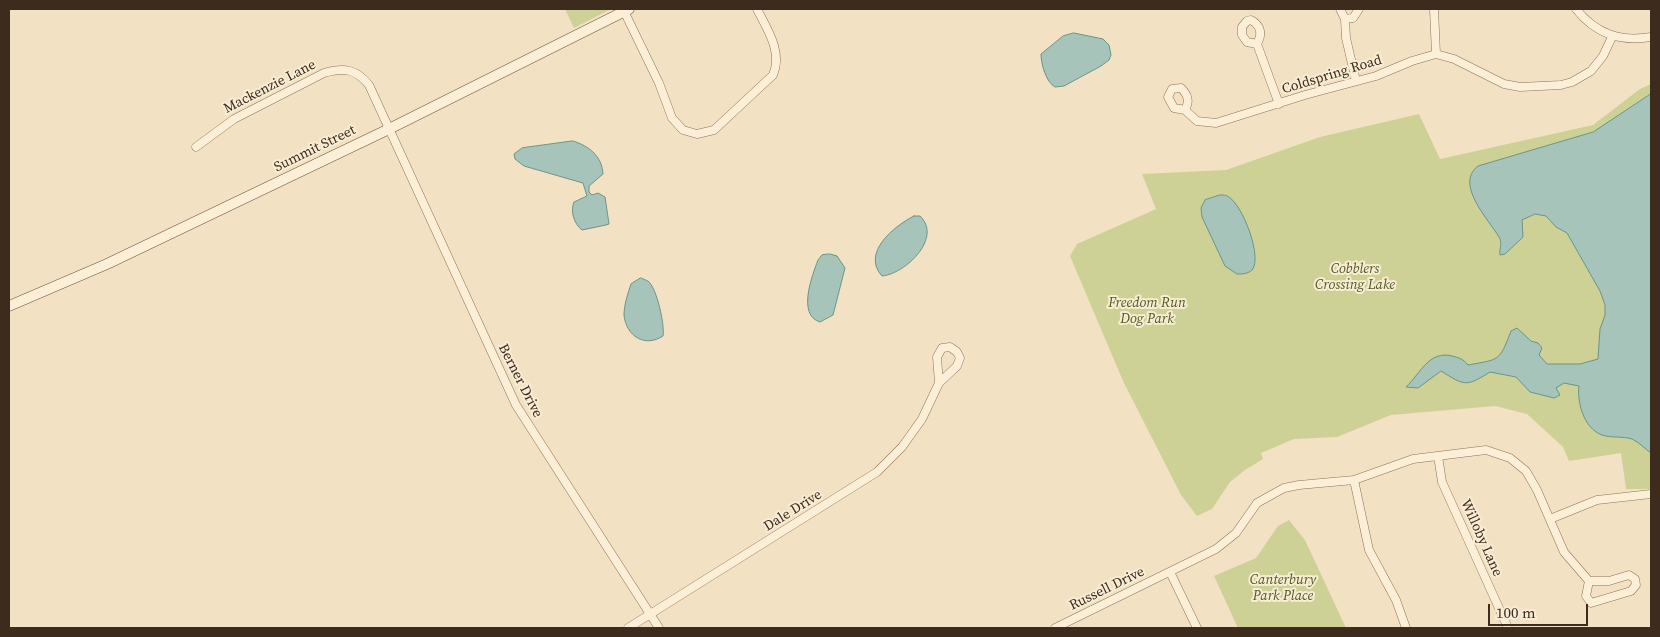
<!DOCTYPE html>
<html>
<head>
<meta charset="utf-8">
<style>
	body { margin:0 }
	#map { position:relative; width:1660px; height:637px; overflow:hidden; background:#f2e1c3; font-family:"Source Serif 4",serif }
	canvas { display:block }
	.frame { position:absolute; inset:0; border:10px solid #3d2b1d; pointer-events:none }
	.scale { position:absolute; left:1488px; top:604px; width:100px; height:22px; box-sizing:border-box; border:2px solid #3d2b1d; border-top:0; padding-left:6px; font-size:15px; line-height:18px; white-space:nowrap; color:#3d2b1d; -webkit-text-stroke:4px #f8ecd4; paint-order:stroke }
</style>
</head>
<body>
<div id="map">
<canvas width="1660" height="637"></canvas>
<div class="frame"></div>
<div class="scale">100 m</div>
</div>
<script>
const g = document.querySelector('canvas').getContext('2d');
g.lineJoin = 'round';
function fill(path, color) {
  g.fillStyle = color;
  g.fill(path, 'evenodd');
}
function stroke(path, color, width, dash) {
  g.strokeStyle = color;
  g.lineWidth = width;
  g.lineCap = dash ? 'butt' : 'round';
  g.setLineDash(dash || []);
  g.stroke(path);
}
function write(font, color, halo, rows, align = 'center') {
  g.font = font + ' "Source Serif 4",serif';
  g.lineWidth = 4;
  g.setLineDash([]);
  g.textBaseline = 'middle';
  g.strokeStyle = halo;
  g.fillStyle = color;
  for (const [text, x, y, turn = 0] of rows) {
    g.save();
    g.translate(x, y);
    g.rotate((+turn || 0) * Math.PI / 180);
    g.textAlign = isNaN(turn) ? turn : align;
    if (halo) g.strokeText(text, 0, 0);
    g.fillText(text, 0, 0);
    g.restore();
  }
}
const green = new Path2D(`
	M565,9H611L574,28Z
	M1651,84V489H1626L1621,453L1569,461L1563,447L1527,414L1495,406L1391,415L1337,437L1294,439L1261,453L1263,459L1245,470L1230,482L1212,509L1197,516L1181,495L1123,381L1070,256L1077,244L1156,209L1142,174L1226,170L1320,137L1419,114L1440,159L1593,125L1640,89Z
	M1289,520L1305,540L1346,628H1238L1214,576L1256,558L1278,526Z`);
const water = new Path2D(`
	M1074,33L1103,39L1109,45L1111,55L1109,60L1101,66L1064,86L1055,87C1046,82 1041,64 1041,54L1063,36Z
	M1651,94V453C1645,449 1639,442 1632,439C1623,436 1610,438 1602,435C1583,428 1577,401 1579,386L1564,383L1556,388L1560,395L1554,398L1530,392L1516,377L1490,372C1466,387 1465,386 1441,371L1418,388L1406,387C1420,374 1429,350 1452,356C1460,358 1463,359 1468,365C1500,359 1499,362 1511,331L1517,328L1531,341L1538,343L1542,348L1539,355L1547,364H1580L1598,359L1600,329L1605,315V305L1600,291L1567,233L1556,227L1546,216L1535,214L1522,220L1523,237L1505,254L1500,255C1499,248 1503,243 1499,237C1489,220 1454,184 1478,166L1593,132Z
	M573,141C589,146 602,156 603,174L589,186V192L592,195L598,193L605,197L609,224L606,225L582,230C574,224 570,211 574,202L587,196L583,183L524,166L515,159L514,154L522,148Z
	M1220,195C1220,195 1227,195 1227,196C1242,202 1263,258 1252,270C1248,274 1242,274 1237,274L1225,266L1202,217L1201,208L1205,200Z
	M914,216H920C943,238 905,274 882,276C861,253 894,226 914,216Z
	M830,254L837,256L845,268L833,315L820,322C797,315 812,276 818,260L822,255Z
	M641,278C641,278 648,281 648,281C657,288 665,326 663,336C645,348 626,336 624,315C624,305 628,293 631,284Z`);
const street = new Path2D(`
	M1340,9L1345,19L1346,38L1356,81
	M1434,9L1436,54
	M1576,9C1596,34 1620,42 1651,37
	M624,11L659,83L672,118L683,130L697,134L714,130L773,75C783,52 767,29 757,9
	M1345,19L1353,18L1359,9
	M1257,44L1247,42L1242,35V27L1247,21L1251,20C1262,26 1262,35 1257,44L1279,104
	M1185,110C1190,101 1188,95 1181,88L1172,89L1168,97L1174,108L1185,110L1197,121L1216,123L1305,95L1376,76L1412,61L1436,54L1454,59L1504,84L1520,87L1561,85L1572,82L1591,71L1603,56L1612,37
	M196,147L234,119L324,73C344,67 356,69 369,85L516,405L659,628
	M1438,456L1442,482L1508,628
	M1354,480L1369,550L1396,600L1406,628
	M1550,519L1597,500L1651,494
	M1170,572L1197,628
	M628,628L877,472L902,447L922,419L939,383L957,366L960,358L957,352L950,347L942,348L937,357L939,383
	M1055,628L1216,549L1236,533L1257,503L1284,488L1299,485L1354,480L1413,459L1486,450L1510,458L1526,471L1537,490L1564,552L1589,581H1609L1629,575L1635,579L1636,585L1631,591L1591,603L1586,596L1589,581`);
const secondary = new Path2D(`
	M9,306L107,264L389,129L629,9`);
const streetNames = [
	["Coldspring Road",1332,75,-17],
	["Mackenzie Lane",270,87,-27],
	["Summit Street",315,149,-26],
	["Berner Drive",520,381,63],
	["Dale Drive",793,511,-32],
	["Willoby Lane",1481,538,66],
	["Russell Drive",1107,589,-26]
];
const parkNames = [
	["Cobblers",1355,269],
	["Crossing Lake",1355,285],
	["Freedom Run",1147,303],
	["Dog Park",1147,319],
	["Canterbury",1283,580],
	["Park Place",1283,596]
];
fill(green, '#ced196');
fill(water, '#a6c4ba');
stroke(water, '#6b9487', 1);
stroke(street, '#8e7258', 9);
stroke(secondary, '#70533b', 11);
stroke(street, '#fcefd8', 8);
stroke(secondary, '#fcefd8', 10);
write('14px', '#3d2b1d', '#f8ecd4', streetNames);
write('italic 14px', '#505b22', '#f8ecd4', parkNames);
</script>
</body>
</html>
